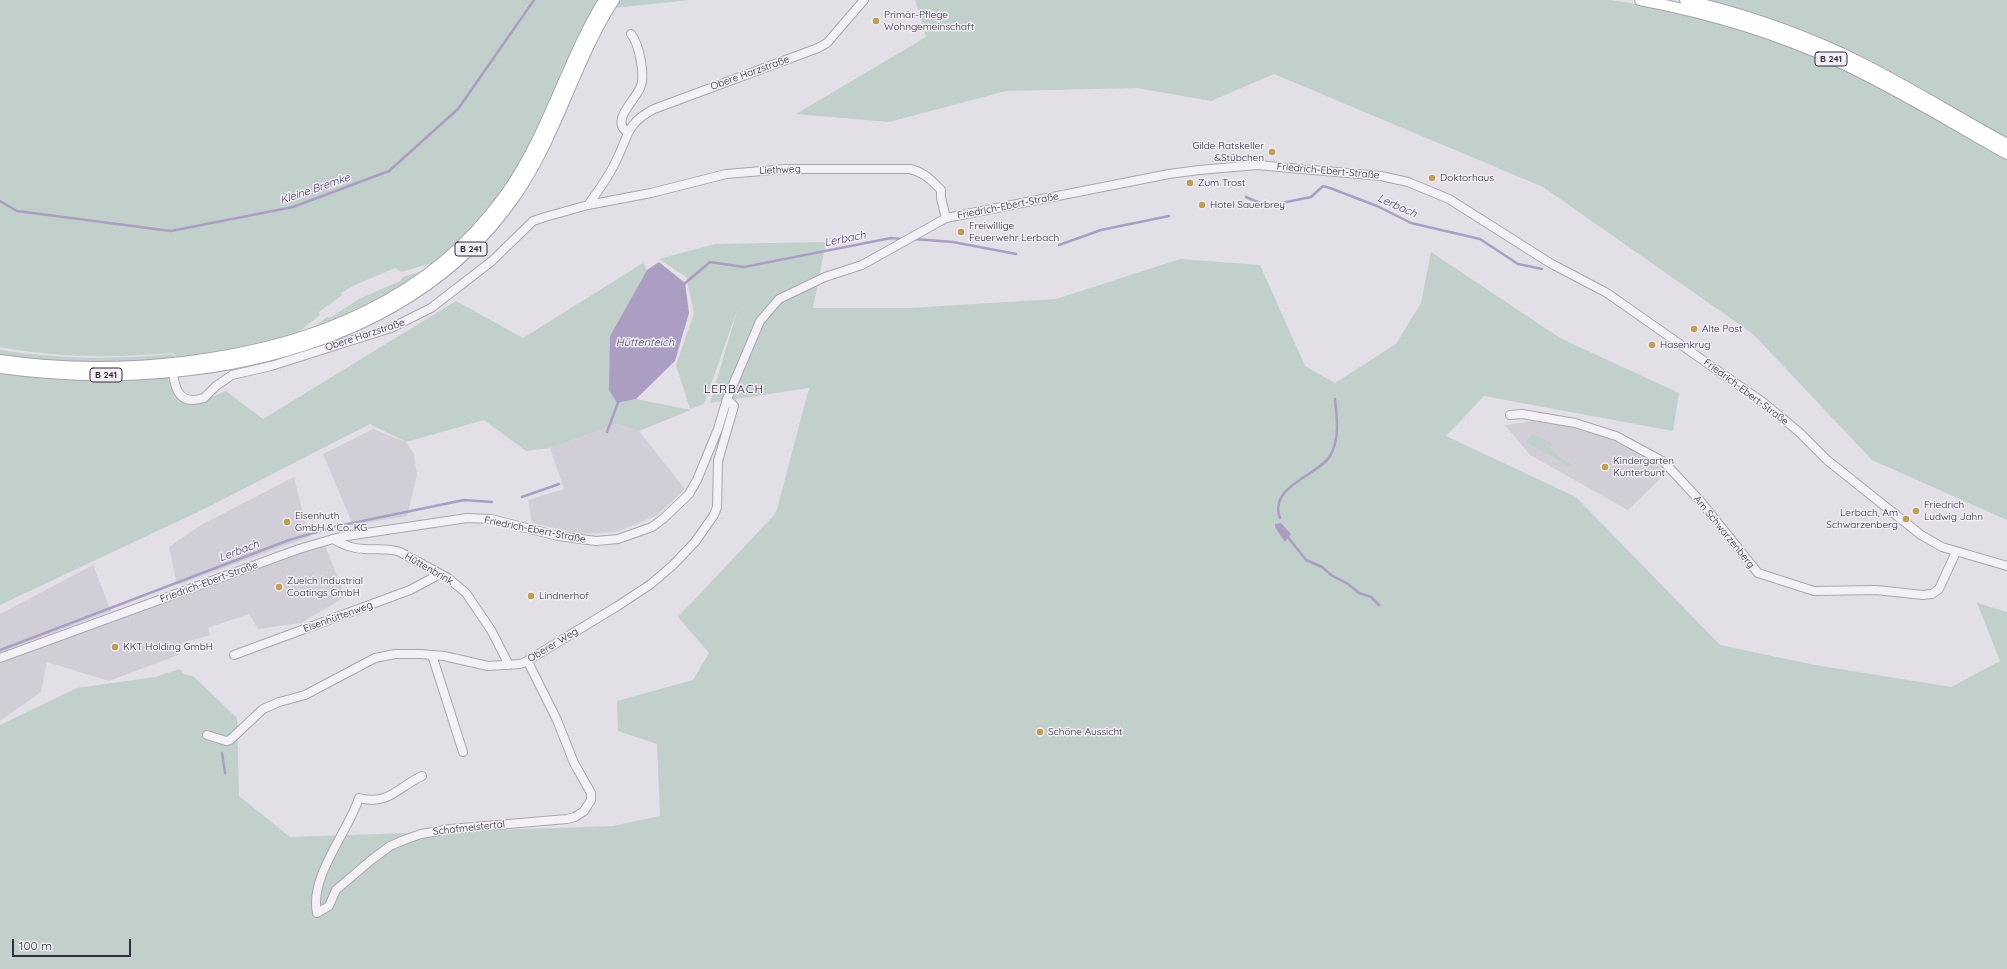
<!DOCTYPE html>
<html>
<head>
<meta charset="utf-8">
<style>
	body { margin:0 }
	#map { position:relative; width:2007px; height:969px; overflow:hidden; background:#e3dfe7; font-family:Quicksand,sans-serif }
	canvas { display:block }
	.scale { position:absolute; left:12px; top:939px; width:119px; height:18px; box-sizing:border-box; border:2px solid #332a3c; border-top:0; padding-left:5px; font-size:12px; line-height:14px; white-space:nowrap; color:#332a3c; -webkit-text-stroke:3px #f1eef5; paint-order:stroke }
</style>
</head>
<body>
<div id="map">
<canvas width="2007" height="969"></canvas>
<div class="scale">100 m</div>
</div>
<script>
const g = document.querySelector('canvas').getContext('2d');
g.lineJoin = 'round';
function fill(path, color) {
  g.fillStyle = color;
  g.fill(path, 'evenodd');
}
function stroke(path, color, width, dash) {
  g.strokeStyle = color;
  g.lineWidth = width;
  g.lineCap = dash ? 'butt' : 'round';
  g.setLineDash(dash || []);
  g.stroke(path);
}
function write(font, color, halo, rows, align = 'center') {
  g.font = font + ' Quicksand,sans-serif';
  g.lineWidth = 3;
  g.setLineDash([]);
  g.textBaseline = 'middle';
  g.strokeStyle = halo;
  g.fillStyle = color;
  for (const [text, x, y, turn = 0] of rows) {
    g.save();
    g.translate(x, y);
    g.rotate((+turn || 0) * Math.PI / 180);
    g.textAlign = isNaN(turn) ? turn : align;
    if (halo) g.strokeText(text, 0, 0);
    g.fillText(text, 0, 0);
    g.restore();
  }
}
const built = new Path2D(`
	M1533,421L1569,425L1605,437L1652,460L1666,473L1628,510L1530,455L1505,425Z
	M617,424L639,431L685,489L656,516L617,532L580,534L532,523L528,500L564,489L550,448Z
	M373,429L406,442L414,454L417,475L407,516L353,525L323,454Z
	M294,477L309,537L177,585L169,547L201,525Z
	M325,545L345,597L301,623L258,629L249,614L208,628L210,635L182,643L178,655L109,681L47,662L41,692L0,721V663Z
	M93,565L111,611L0,653V614Z`);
const green = new Path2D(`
	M0,0H599L548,109L515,173L503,191L474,228L436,262L401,272L395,268L355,285L341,293L342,295L319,312L320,315L295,335L248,346L178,358L172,353C114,358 57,358 0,347Z
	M620,0H690L614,8Z
	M915,0H1610C1709,13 1803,47 1891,93C1931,113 1968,138 2007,159V520L1872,460L1753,334L1543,187L1274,74L1211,101L1137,88L1006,91L889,122L796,114L926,37Z
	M1702,0H2007V139C1935,97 1862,52 1784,23C1757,14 1729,8 1702,0Z
	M826,242L813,308H910L1056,299L1180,259L1260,265L1305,366L1335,383L1396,344L1421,303L1431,252L1560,338L1679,393L1673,431L1484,396L1446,436L1576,497L1720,645L1815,665L1951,687L2000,661L1977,603L2007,612V969H0V725L77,688L155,677L180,669L185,675L193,676L237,718L239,796L290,837L613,826L660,816L657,744L618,731L617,701L693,680L709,653L678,617L776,513L809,388L710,403L738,308L704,404L690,409L676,365L694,313L686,277L659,259L715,244Z
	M643,263L647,270L610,336L617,403L636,399L691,410L639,431L617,424L550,448L526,451L484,420L406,442L370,424L204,509L0,605V373L90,380L164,377L167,378C171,383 172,390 176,395C187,408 213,397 226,391L263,419L456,301L523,338Z
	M422,271H424L384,297L340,318L311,329L327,317L330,318L359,299L400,281L403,277Z
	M0,350C61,359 111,360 172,354L176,358C117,363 59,363 0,355Z
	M1532,434L1551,443L1550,450L1571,465L1570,467L1526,442Z`);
const water = new Path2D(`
	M659,262L685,283L689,313L675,361L636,399L617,403L609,390L610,336L647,270Z
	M1281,523L1291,534L1285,542L1275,527V524Z`);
const stream = new Path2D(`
	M1246,197L1267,206L1311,197L1323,186L1330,188L1377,206L1411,223L1480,239L1518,264L1542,269
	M0,201L17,211L171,231L293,207L389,171L458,109L534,0
	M914,239L953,242L1016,254
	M1059,245L1101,230L1169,216
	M683,285L710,262L744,267L891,238L903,239
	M607,432L619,400
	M522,497L559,484
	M1280,518C1268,486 1319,475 1330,456C1340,439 1337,418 1335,399
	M1287,536L1306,560L1322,567L1331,575L1348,584L1359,593L1371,597L1379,605
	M0,650L289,540L338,526L464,500L492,502
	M222,753L225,773`);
const minor = new Path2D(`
	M628,133C610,121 634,102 640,88C646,76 639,44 631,34
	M588,205C598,191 608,178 615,163C629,136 625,124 654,109L818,48L827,43L864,0
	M173,372C175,392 181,405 204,398L216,386L232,375L271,366L391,328L431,308L492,261L533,221L545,217L588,205L651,193L726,174L786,169H910C924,172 931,180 941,190V198L946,218
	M1510,415L1522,414L1575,423L1616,436L1664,462L1701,502L1758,573L1814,591L1876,590L1923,595L1932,594L1939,589L1956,552
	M333,539C343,545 353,549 365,549C377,550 389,548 400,552L448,578L466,593L491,630L509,665
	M234,655L410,590L440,574
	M432,655L463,752
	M0,658L299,549L340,537L467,518L491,519L558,536L596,541L618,539L652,527L664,518L689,494L697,480L718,429L727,399L752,340L760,321L779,299L825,277L862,265L946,218L1169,174L1199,170L1257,165L1381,176L1408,182L1449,199L1550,263L1607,293L1764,403L1799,432L1827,460L1921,535L1942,547L2007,566
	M207,735L226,741L230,740L263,709L279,702L305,695L375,658L395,654H421L444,656L488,666L520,664L527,661L616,607L651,584L673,565L695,542L714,515L717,507L718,461L734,406L727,399
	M422,776C398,787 388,806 359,798C348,832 309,877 317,913L329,906L336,890L370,861L390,846L404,840L421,834L450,829L567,819L575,817L584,811L591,800V793L574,763L557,720L529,664`);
const major = new Path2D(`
	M1640,0C1709,13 1776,33 1839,62C1897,89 1952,123 2007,154
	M1685,0C1746,14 1806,35 1862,63C1911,88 1958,117 2007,144
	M0,360C114,377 262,363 366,311C422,284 469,245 505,195C548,135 566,62 604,0
	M0,368C180,393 403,357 514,198C557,137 574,62 614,0`);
const markers = [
	[876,21,4,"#bf9e51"],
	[1272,152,4,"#bf9e51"],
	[1432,178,4,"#bf9e51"],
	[1190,183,4,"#bf9e51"],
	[1202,205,4,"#bf9e51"],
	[961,232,4,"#bf9e51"],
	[1694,329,4,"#bf9e51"],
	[1652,345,4,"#bf9e51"],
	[1605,467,4,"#bf9e51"],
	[1916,511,4,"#bf9e51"],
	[1906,519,4,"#bf9e51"],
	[287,522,4,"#bf9e51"],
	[279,587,4,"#bf9e51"],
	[531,596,4,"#bf9e51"],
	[115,647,4,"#bf9e51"],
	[1040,732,4,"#bf9e51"]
];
const shields = [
	[1831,59,32],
	[471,249,32],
	[106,375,32]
];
const shieldNames = [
	["B 241",1831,59],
	["B 241",471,249],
	["B 241",106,375]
];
const poiNames = [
	["Primär-Pflege",884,15],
	["Wohngemeinschaft",884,27],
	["Gilde Ratskeller",1264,146,"right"],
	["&Stübchen",1264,158,"right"],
	["Doktorhaus",1440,178],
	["Zum Trost",1198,183],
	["Hotel Sauerbrey",1210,205],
	["Freiwillige",969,226],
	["Feuerwehr Lerbach",969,238],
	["Alte Post",1702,329],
	["Hasenkrug",1660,345],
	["Kindergarten",1613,461],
	["Kunterbunt",1613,473],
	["Friedrich",1924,505],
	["Ludwig Jahn",1924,517],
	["Lerbach, Am",1898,513,"right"],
	["Schwarzenberg",1898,525,"right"],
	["Eisenhuth",295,516],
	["GmbH & Co. KG",295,528],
	["Zuelch Industrial",287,581],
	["Coatings GmbH",287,593],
	["Lindnerhof",539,596],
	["KKT Holding GmbH",123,647],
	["Schöne Aussicht",1048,732]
];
const streetNames = [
	["Obere Harzstraße",750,73,-20],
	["Liethweg",780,170,-3],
	["Friedrich-Ebert-Straße",1328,171,5],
	["Friedrich-Ebert-Straße",1008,206,-11],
	["Obere Harzstraße",365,335,-18],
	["Friedrich-Ebert-Straße",1746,392,37],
	["Friedrich-Ebert-Straße",535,530,11],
	["Am Schwarzenberg",1724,532,51],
	["Hüttenbrink",429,569,30],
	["Friedrich-Ebert-Straße",209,582,-20],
	["Eisenhüttenweg",338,617,-20],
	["Oberer Weg",553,645,-31],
	["Schafmeistertal",469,828,-6]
];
const waterNames = [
	["Kleine Bremke",315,189,-19],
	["Lerbach",1397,206,24],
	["Lerbach",845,239,-11],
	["Hüttenteich",645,343],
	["Lerbach",239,551,-21]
];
const quarterNames = [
	["LERBACH",734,389]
];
fill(built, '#d2ced8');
fill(green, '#c1d0ca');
fill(water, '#ac9ec3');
stroke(stream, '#ac9ec3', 2.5);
stroke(minor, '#aba5b0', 10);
stroke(major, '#a8a0b1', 12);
stroke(minor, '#f3f1f6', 8);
stroke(major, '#fff', 10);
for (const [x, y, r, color] of markers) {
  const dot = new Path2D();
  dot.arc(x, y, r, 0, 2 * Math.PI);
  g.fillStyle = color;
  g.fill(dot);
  stroke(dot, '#f1eef5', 1.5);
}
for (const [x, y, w] of shields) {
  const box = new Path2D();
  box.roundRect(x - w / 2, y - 7, w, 14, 3);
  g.fillStyle = '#f1eef5';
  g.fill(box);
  stroke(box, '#332a3c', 1);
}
write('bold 9px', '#332a3c', null, shieldNames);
write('10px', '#332a3c', '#f1eef5', poiNames, 'left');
write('10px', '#332a3c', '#f1eef5', streetNames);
write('italic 11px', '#4d396b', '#f1eef5', waterNames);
g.letterSpacing = '1px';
write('12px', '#251c2d', '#f1eef5', quarterNames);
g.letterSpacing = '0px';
</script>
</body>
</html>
